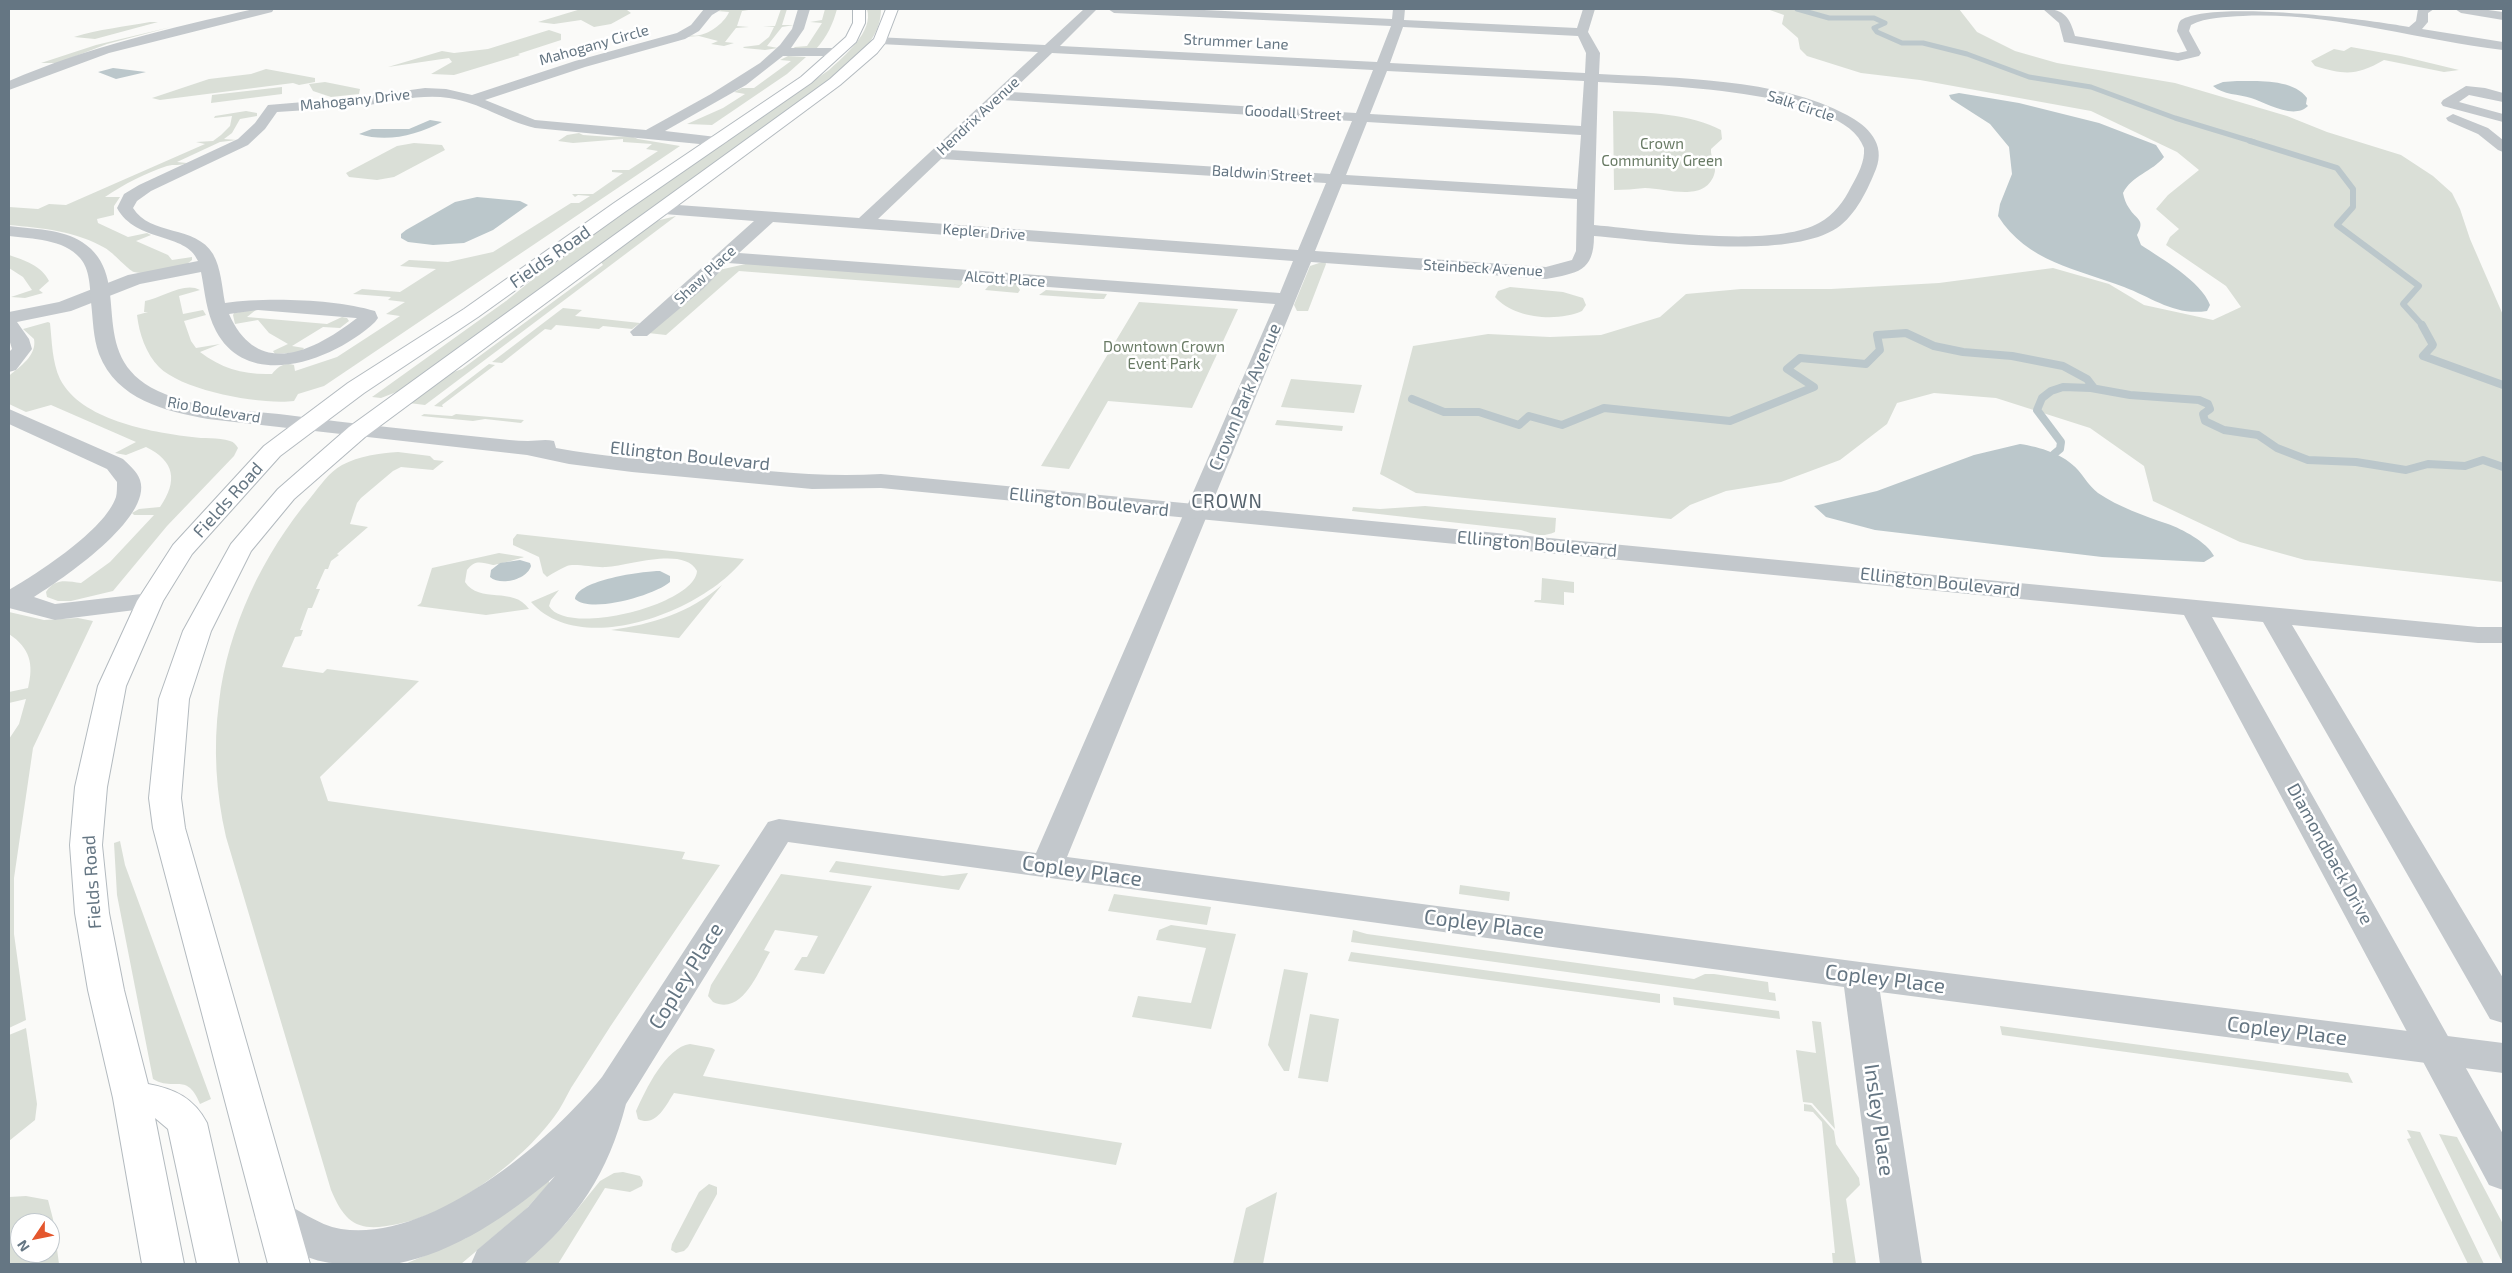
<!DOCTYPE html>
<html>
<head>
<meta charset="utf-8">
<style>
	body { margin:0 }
	#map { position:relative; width:2512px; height:1273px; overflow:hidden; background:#fafaf8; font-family:"Exo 2",sans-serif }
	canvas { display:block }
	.frame { position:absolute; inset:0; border:10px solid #657683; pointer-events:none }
	.north { position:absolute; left:10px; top:1213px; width:50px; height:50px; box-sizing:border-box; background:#fff; border:1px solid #c1c8cd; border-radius:50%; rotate:236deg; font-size:14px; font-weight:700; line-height:20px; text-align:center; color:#657683 }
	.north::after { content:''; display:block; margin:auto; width:18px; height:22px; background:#e4572e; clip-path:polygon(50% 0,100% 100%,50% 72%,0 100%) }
</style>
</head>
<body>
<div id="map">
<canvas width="2512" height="1273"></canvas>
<div class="frame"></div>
<div class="north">N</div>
</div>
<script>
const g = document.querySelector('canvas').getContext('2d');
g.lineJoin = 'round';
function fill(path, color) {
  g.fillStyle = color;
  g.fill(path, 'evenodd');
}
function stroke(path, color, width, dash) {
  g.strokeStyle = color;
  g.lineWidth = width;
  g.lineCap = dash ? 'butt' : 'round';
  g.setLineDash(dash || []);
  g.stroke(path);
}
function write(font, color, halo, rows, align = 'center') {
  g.font = font + ' "Exo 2",sans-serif';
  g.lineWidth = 5;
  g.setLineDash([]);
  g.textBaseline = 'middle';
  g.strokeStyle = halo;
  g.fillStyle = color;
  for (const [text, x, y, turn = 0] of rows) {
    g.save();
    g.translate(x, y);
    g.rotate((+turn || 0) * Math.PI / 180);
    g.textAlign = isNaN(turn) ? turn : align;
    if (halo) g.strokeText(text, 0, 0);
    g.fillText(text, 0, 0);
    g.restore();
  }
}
const green = new Path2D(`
	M581,9H629L627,10L631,13L611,24L594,27L581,20L554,24L538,22Z
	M726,9H755L742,11L737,26L749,27L736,28L725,42L734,43L724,46L711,44L718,41L699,36L684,37C690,34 694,37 700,35C711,33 725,22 729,12L717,11Z
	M781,9H787L782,25H794L782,27L767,46L778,48L765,50L744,48L743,47L759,45L769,37L774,27H763L775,26Z
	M825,9H837C833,24 827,37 816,49H792L795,47L807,46L822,23L810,22L822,20Z
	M867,9H881C881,41 853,60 832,80L399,391L381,398L372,397L506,301L559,258L829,70C844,56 874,32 867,9Z
	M1767,9H1959L1977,32L2015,51L2057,63L2175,83L2287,116L2327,132L2401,155L2433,176L2452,193L2460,209L2470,239L2503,315V582L2305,560L2240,542L2153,501L2144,466L2090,428L1996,398L1934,393L1897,403L1887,424L1840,460L1781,482L1726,491L1690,505L1671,519L1416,493L1380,474L1413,346L1488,334L1550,337L1601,335L1660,317L1686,294L1741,289H1831L1939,283L2053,268L2109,284L2144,305L2213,320L2241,307L2226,286L2166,245L2170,237L2179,229L2156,209L2168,195L2199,170L2177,152L2091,111L1920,80L1861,73L1807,56L1800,49L1798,38L1782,24L1784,15Z
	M150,22H158L95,39L74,37C99,29 124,27 150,22Z
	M171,27L107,44L58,63H41L96,45Z
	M549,30L561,34V40L518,54L520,55L454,75L431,74L452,62L449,58L388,67L442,51L454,53L488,49Z
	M2351,47L2401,56L2459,70L2444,72L2384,60C2356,76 2345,75 2315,66L2311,61L2334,49L2344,51Z
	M788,56L806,57L787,74L712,125L687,124L723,108L745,94L734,92L742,88H754L791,61L780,60Z
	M266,69L315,78V82L299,85L293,83L160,100L152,98L209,79L251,74Z
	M325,82L360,89L359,94L331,97L313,91L309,84Z
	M282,87V94L211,103L212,95Z
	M246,111L257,113V116L240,119L232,133L224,139L237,140L220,142L177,162L187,163C180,166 174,164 167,166C146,173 124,184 105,197H120L114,206V215L97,219L98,223L128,237L147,233L151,235L136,241L168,255L172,260L192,257V260L187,264C172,267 149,276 134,272C128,270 114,253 105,248C76,231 41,228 9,225V207L38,209L49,204L66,205L205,144L196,142L213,141L221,135L230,126L232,116L214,118L215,116Z
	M1613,111C1646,112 1692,114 1721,130L1722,139L1711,149C1710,158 1718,165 1714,175C1704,203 1666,188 1645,188C1634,189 1624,190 1614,190Z
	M579,133L583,135L611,137L631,136L638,139L680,146L324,386L298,394L294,401C261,405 183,391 159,367C146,354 139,333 137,315L148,312H144L145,301C161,298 185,281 200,290L179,296L183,314L203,310L206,315L184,321L191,341L196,348L220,344L200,352C222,369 245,375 272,374C278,367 284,362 294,365L295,371L337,357L400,316L386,314L405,302L388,300L391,297L353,294L362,289L400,292L436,269L400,266L409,260L448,262L493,252L571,203H579L590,196L578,195L575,197L572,194H593L623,173L612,172V170H629L658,151L646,149L652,144L623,142V139L573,143L558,141L567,135Z
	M414,143L442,145L445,150L394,177L377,180L349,177L346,173L397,146Z
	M676,216L425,405L409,403L448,374L462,369L603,265L601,262L656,221Z
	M9,255C24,260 42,266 49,281L39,290L43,293L25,298L11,297L32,290L23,277L9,268Z
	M1325,261L1326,264L1308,311H1297L1294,305L1310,266Z
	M750,263L962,280L964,282L959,288L739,271L666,335L648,333L719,270Z
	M998,282L1016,284L1020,290L1018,293L985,290L991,283Z
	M1510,287L1563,292L1583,298L1586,305L1582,311C1558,322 1514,319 1495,297L1498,291Z
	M1046,290L1107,294L1104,299H1095L1039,295Z
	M1139,302L1238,309L1192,408L1108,401L1069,469L1041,466Z
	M563,308L582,310L575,316L640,323L632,329L603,326L599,329L556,325L551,330L545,329L502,363L492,362Z
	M257,309L247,317L327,324L342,317L347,318L349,321L340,328L323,327L292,346L304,348L301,352L275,354L273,351L288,344L269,333L258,320L235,324L233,315L234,313Z
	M48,322L50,323C52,341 52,362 60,379C81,420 150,432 192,437C203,439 218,437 230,441C234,442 236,445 238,448L234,456L167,526L113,591L71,601H58L47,597L46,592C55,578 66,581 81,583L110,562L154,515H134L132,513L139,509L160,507C178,481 175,461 146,447L126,455L115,453L136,442L51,405L26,412L9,404V376C20,366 37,356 34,339L23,329Z
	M489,364L495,365L442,405L443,407L434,406Z
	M1291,379L1362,385L1354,413L1281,407Z
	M424,414L452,416L456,414L524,420L521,423L485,419L473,421L421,416Z
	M1277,420L1343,426L1342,431L1275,425Z
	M398,452L430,456L434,460L444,461L433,470L401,467L393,471L361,498L357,503L350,524L368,527L337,554L339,555L331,561L328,569H325L316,589H320L312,608H308L300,630H303L301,636L295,637L282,667L323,673L327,669L419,681L320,777L328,801L685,852L682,859L720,865C683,919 646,973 610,1027C597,1047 584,1068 571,1088C566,1097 561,1108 554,1117C521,1162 453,1213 398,1224C360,1232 346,1226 331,1190L226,837C216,793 213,748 219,702C228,627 263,554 311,497C320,486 329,472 342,465C359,456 380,453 398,452Z
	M1425,506L1556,518L1555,532C1541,538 1534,534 1521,530L1352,511L1353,507L1380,509Z
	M517,534L744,559C704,611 581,659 531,602L559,590L551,600L549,606C566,637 695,605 697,571C684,546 628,566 606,567C596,568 574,563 567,566C560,569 553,573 547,577L543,573L539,557L513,545V539Z
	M499,553L524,557C522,558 496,565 493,565C481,563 476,559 467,570L465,582C479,604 514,586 529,609L486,615L417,606L421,603L432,568Z
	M1542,578L1574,582V593L1564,592V605L1534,602L1535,600H1541Z
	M722,585L679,638L611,630C653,624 689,613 722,585Z
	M9,612L44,620L78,618L93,621L33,748L14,878V934L26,1020L9,1028V739L19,724L26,699L9,703V692L28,688C34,664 30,648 9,634Z
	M120,841L125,865L211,1099L200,1104C187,1071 174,1092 153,1079L117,895L114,843Z
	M836,861L943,876L968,873L959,890L829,872Z
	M781,874L872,886L824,974L794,970L802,957H807L818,936L775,930L764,950L770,952C758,971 743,1016 713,1002L708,996L711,985Z
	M1460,885L1510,892L1509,901L1459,894Z
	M1114,894L1211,907L1207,925L1108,911Z
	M1171,925L1236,934L1211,1029L1132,1017L1138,996L1191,1003L1206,948L1156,940L1159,930Z
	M1353,930L1367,934L1694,979L1705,974H1714L1768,982L1769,992L1775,993L1776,1001L1351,942Z
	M1351,952L1660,994V1003L1348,961Z
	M1284,969L1308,973L1289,1071H1284L1268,1045Z
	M1673,997L1779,1011L1780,1019L1674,1005Z
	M1310,1014L1339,1019L1328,1082L1298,1078Z
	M1812,1021L1821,1022L1835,1129L1812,1103L1803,1102L1796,1050L1816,1053Z
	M2000,1026L2348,1073L2353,1083L2002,1035Z
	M26,1028L37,1104L35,1120L9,1141V1035Z
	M690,1044L712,1048L715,1050L703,1076L1122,1143L1116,1165L674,1093C666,1105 656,1128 638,1119L636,1111C646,1089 666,1047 690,1044Z
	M1804,1104L1811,1105L1834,1131L1836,1144L1859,1178L1860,1185L1846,1199L1856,1264H1833L1832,1253H1835L1822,1122L1813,1112L1804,1111Z
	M2407,1130L2420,1132L2484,1264H2468L2407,1139L2411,1138Z
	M2439,1134L2457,1137L2503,1224V1264Z
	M623,1172L640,1176L643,1181L642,1186L630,1192L605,1188L558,1264H523L566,1223L600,1181L614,1173Z
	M549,1179V1184L526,1209L461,1264H405L466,1238Z
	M709,1184L717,1187V1194L688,1247L684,1251L676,1253L671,1250L672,1244L699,1192Z
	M1277,1192L1263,1264H1233L1246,1208Z
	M26,1196L48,1200L53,1219L59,1264H9V1197ZM20,1223H50V1253H20Z`);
const water = new Path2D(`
	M113,68L146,72L116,79L98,72Z
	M2237,81C2258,81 2294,79 2307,98L2306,104L2308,106C2294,120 2266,103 2251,98C2239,94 2223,95 2213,86L2223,82Z
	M1959,93L2019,103L2099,123L2156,145L2164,157C2152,172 2132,175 2123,193C2124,198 2126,204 2129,208C2136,220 2146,219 2137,235L2141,245C2162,259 2201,281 2210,305L2207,311C2175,316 2153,298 2124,287C2077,269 2027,262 1998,216L2000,204L2012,174L2009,147L1990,124L1951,99L1949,95Z
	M430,120L442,122C417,135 387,143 359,134L372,129H409Z
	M477,197L520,201L528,205L493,230L464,243L433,245L408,242L401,238V234L406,230L455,202Z
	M2020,444C2040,447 2064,454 2078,470C2085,478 2089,486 2098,493C2119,507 2144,516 2168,524C2182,529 2207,542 2214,556L2204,562L2102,557L1875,530L1826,517L1814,506L1877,491L1974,455Z
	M520,560L530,563L531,566C527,580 500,586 490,577L491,570L500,563Z
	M660,571L670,576V582C655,595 591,614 575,599C577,580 643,571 660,571Z`);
const streamFar2 = new Path2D(`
	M1797,9L1829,18H1874L1885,23L1874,28L1877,32L1902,43H1923L1967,54L2029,77L2091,87L2175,118L2254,142`);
const streamFar1 = new Path2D(`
	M2250,141L2337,168L2353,189V207L2337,225L2419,286L2403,304L2423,326`);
const stream = new Path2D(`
	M2422,325L2433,345L2423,356L2503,385
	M1412,399L1444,412H1479L1519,425L1529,416L1562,425L1604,408L1730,421L1814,387L1787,369L1800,358L1866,364L1880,350L1877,335L1906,333L1934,346L1963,352L2012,356L2063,366L2087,379L2094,388
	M2054,454L2060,449L2061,442L2037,410L2042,398L2051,391L2063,387L2091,388L2130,395L2199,400L2208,404L2210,409L2203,414L2205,421L2224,430L2258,435L2277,448L2308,460L2356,462L2406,470L2428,464L2465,466L2483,460L2503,467`);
const minor = new Path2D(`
	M704,9H722L712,15L699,31L685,39L585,67L485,100L535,120L646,130L711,94L760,63L780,45L792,29L798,9H810L804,29L791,48H838L845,52L838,56H783L746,85L665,131L725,138L728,141L720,146L535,128C505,121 479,102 449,98C422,94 395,101 369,105C339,108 308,110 277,112L265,129L248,145L151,191L137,201L133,208C150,236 196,225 213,254C221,268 222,287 225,303C266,297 335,299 375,311L378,318L375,322C336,359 249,393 216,331C206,312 205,292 201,272L140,284L71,311L17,322L29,339L32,349L16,370L9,372V352L12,349L9,339V312L59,302L128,275L198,261C186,232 136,243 117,208L124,194L139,185L238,139L255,123L268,105L352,98L425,88L446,89L472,95L575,61L677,33L691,25ZM258,310L356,318H357C313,352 258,379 229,314Z
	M1084,9H1097L1060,46L1377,62L1391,26L1114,13L1108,9H1183L1392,19L1393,9H1405L1404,20L1577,28L1583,9H1595L1588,32L1600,53L1599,74C1674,78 1779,78 1847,115C1868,126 1886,144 1876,169C1868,189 1856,215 1837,228C1787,261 1653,241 1594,236C1594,272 1577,273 1546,279L1311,262L1067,857L1860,962L2503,1043V1073L1880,992L1922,1264H1880L1844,987L788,842L626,1104C608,1174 578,1218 524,1264H471L477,1250L528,1207L555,1176C510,1214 455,1253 395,1264C385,1266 372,1264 361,1264C336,1264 321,1264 298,1253C279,1244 264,1237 255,1218L261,1205L276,1199C298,1208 317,1225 341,1229C430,1243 550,1142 602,1077L768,822L779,819L1036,853L1275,304L728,263L704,288L647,336H633L630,332L754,221L664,214L658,213L656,209L658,205L664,204L859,218L1038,52L880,44L875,43L874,40L875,37L1045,45ZM1403,27L1578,36L1586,53L1585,73L1390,63ZM1052,53L1373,70L1356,113L1011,92ZM1387,71L1584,81L1581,126L1370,114ZM1598,82C1651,85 1845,89 1864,148C1865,162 1858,174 1851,187C1844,201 1834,215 1819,223C1772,249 1649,230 1594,225ZM1002,100L1352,121L1330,174L950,150ZM1367,122L1581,135L1577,189L1346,175ZM941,159L1326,183L1298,250L878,219ZM1342,184L1577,199L1576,251L1572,260L1546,267L1315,251ZM773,222L1293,261L1280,293L739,253Z
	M2043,9C2063,8 2070,17 2075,36L2178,53L2187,51L2177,31C2178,28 2178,23 2181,20C2212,0 2368,19 2409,27L2416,21L2418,9H2434L2428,13V22L2422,29L2503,42V50C2416,40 2331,12 2243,16C2225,17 2207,17 2191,25L2189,31L2201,53L2199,56L2178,61L2064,42L2059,23Z
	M2466,86L2485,88L2503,93V102L2469,95L2459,102L2503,114V122L2443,106L2441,103L2443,100Z
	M2453,114L2488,128L2503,140V152L2498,150L2478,134L2448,121L2446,118Z
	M9,409L123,459C129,465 137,471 140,480C153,518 61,580 34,597L55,604L150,593L159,595L163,601L159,607L55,620L9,608V590C38,573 105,530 116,497C117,493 117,487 117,482L107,469L9,424Z`);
const tertiary = new Path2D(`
	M254,9H274L272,12L109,53L9,90V81C88,47 170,28 254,9Z
	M2455,9H2481L2503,12V20L2461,13Z
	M9,226C32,229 63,229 82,242C137,277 82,355 158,391C198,410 244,410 287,415C355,424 423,431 490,438C503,439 516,441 528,441C537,441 545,439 554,441L556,448C602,457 649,459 696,464C758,470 819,478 881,474L2478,627H2503V643H2478L2292,625L2503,978V1023L2490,1019L2263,622L2212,617L2503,1134V1190L2489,1185L2184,615L881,488L812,489L632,472L569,464L527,455L208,419C165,411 117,400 99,354C93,338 93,319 91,302C90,288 90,269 80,258C64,239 32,239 9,236Z`);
const secondary = new Path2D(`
	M853,9H865V23L856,42L811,83L626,211L478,317L364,393L280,456L192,554L163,601L126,686L107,787L102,845L109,913L124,990L148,1084C175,1089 194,1098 207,1123L239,1264H197L168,1129L155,1118L184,1264H142L113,1098L88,990L75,913L70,845L75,787L98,686L137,601L173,545L264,446L348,383L464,309L614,203L801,77L846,37L853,23Z
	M886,9H898L885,43L877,53L840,85L365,437L294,499L251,551L211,631L189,699L181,798L185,828L310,1264H268L153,828L149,798L159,699L183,631L231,544L278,489L349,427L830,79L874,39Z`);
const farStreetnames = [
	["Strummer Lane",1236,42,3],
	["Mahogany Circle",594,45,-16],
	["Mahogany Drive",355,100,-6],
	["Salk Circle",1801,106,18],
	["Goodall Street",1293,113,3],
	["Hendrix Avenue",978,116,-43],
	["Baldwin Street",1262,174,4],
	["Kepler Drive",984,232,4],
	["Steinbeck Avenue",1483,268,3],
	["Shaw Place",705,275,-43],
	["Alcott Place",1005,279,4],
	["Rio Boulevard",214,410,10]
];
const farParknames = [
	["Crown",1662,144],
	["Community Green",1662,161],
	["Downtown Crown",1164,347],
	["Event Park",1164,364]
];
const streetNames = [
	["Fields Road",550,257,-35],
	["Crown Park Avenue",1245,397,-67],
	["Ellington Boulevard",690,456,6],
	["Fields Road",228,500,-48],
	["Ellington Boulevard",1089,502,6],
	["Ellington Boulevard",1537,544,5],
	["Ellington Boulevard",1940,582,6],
	["Diamondback Drive",2330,854,61],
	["Fields Road",92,882,-94]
];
const neighbourhoodNames = [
	["CROWN",1227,502]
];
const nearStreetnames = [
	["Copley Place",1082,871,8],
	["Copley Place",1484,924,7],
	["Copley Place",686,976,-58],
	["Copley Place",1885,979,7],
	["Copley Place",2287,1031,7],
	["Insley Place",1879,1120,82]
];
fill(green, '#dadfd7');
fill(water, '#bbc7cb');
stroke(streamFar2, '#bbc7cb', 5);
stroke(streamFar1, '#bbc7cb', 6);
stroke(stream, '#bbc7cb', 8);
stroke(secondary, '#b3babf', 2);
fill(minor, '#c3c8cc');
fill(tertiary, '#c3c8cc');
fill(secondary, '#fff');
write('15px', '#657683', '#fff', farStreetnames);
write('15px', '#687a64', '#fff', farParknames);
write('18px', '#657683', '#fff', streetNames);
g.letterSpacing = '1px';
write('19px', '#57646e', '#fff', neighbourhoodNames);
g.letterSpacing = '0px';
write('21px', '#657683', '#fff', nearStreetnames);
</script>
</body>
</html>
